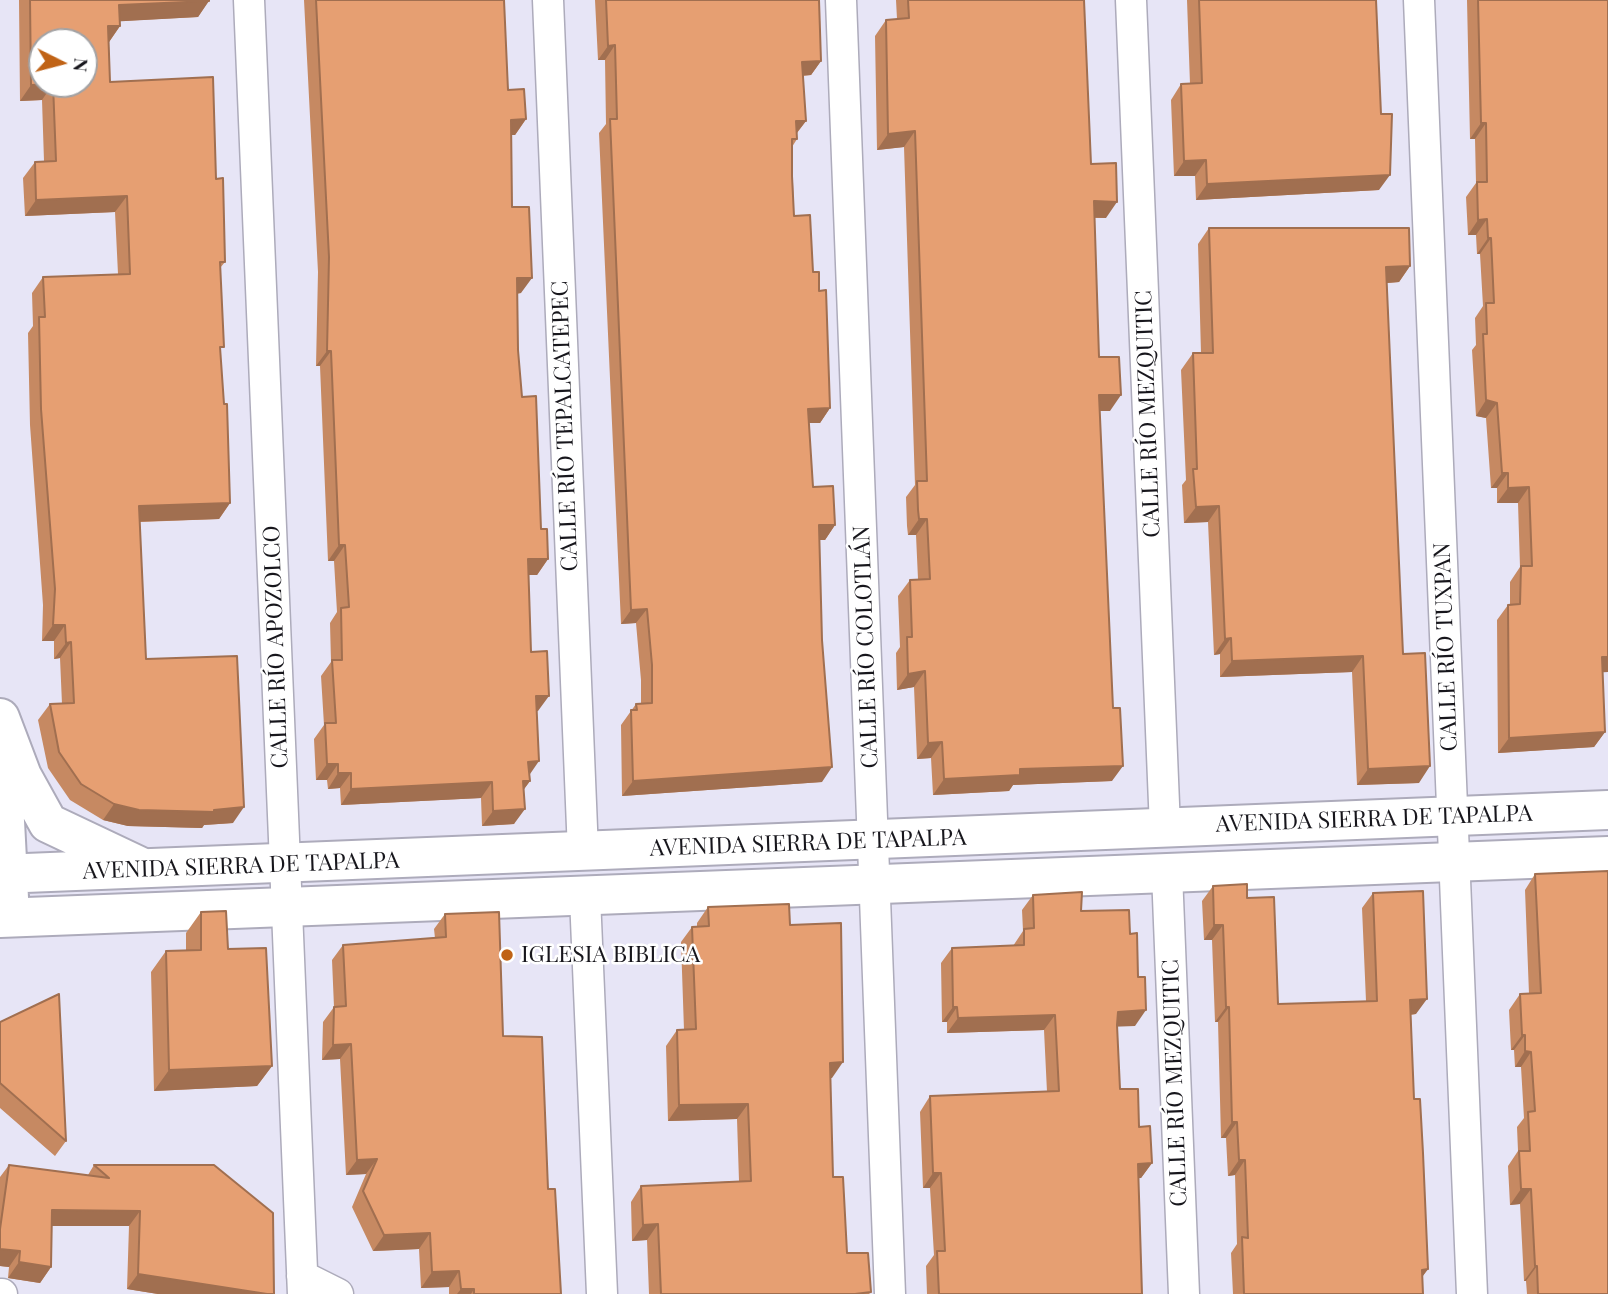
<!DOCTYPE html>
<html>
<head>
<meta charset="utf-8">
<style>
	body { margin:0 }
	#map { position:relative; width:1608px; height:1294px; overflow:hidden; background:#e7e5f6; font-family:"Playfair Display",serif }
	canvas { display:block }
	.north { position:absolute; left:28px; top:28px; width:70px; height:70px; box-sizing:border-box; background:#fff; border:2px solid #a2a2a4; border-radius:50%; rotate:96deg; font-size:19px; font-weight:700; line-height:28px; text-align:center; color:#17161c }
	.north::after { content:''; display:block; margin:auto; width:24px; height:32px; background:#c06316; clip-path:polygon(50% 0,100% 100%,50% 72%,0 100%) }
</style>
</head>
<body>
<div id="map">
<canvas width="1608" height="1294"></canvas>
<div class="north">N</div>
</div>
<script>
const g = document.querySelector('canvas').getContext('2d');
g.lineJoin = 'round';
function stroke(path, color, width, dash) {
  g.strokeStyle = color;
  g.lineWidth = width;
  g.lineCap = dash ? 'butt' : 'round';
  g.setLineDash(dash || []);
  g.stroke(path);
}
function fill(path, color) {
  g.fillStyle = color;
  g.fill(path, 'evenodd');
}
function write(font, color, halo, rows, align = 'center') {
  g.font = font + ' "Playfair Display",serif';
  g.lineWidth = 5;
  g.setLineDash([]);
  g.textBaseline = 'middle';
  g.strokeStyle = halo;
  g.fillStyle = color;
  for (const [text, x, y, turn = 0] of rows) {
    g.save();
    g.translate(x, y);
    g.rotate((+turn || 0) * Math.PI / 180);
    g.textAlign = isNaN(turn) ? turn : align;
    if (halo) g.strokeText(text, 0, 0);
    g.fillText(text, 0, 0);
    g.restore();
  }
}
const street = new Path2D(`
	M249,0L303,1294
	M548,0L583,852
	M841,0L890,1294
	M1131,0L1165,828
	M1419,0L1472,1294
	M1167,873L1184,1294
	M585,897L602,1294
	M302,1276L338,1294
	M0,1294H2`);
const secondary = new Path2D(`
	M0,718L22,776L48,823L141,867
	M1,745L9,898
	M0,874L1608,810
	M0,918L1608,856`);
const wall = new Path2D(`
	M19,0H209L198,17L120,21V26L109,42L110,82L216,179L225,262L220,268V352L230,503L219,519L140,522L146,659L233,823L204,825L202,828L128,826L103,820L70,800L48,768L38,720L50,704H62L60,658L54,659V641H42L43,605L30,425L28,333L33,326L32,293L43,277L118,274L115,212L25,216L23,178L35,162L44,161L42,100L20,101Z
	M304,0H504L508,90L526,119L515,135H511L512,207L521,293L517,294L518,350L522,397L541,529L548,559L537,575H528L531,652L538,711H536L529,775L530,781L524,789L514,824L482,826L481,798L341,805L340,788L328,789L327,780H316L314,739L324,725L321,676L331,662L330,623L337,612L334,561H328L320,366H316L318,272Z
	M595,0H819L821,61L811,75L803,76L806,121L797,133V139L792,147L794,216L819,291L830,408L820,423H809L813,487L835,525L825,540H819L822,782L622,796L621,725L636,704L641,703V680L636,623L621,624L599,133L606,124L605,60H598Z
	M896,0H1084L1091,164L1106,218H1094L1099,357L1110,411H1100L1112,781L1013,785L1009,791L933,795L931,758L917,759L914,687L897,690L896,653L900,647L898,596L910,580L918,579L916,535H908L907,526L906,497L915,485L904,147L877,150L875,36L886,20L897,19Z
	M1187,0H1376L1379,190L1196,200L1195,176H1174L1171,100L1181,84H1190Z
	M1467,0H1608V672H1602L1605,732L1594,747L1498,753L1497,620L1508,605H1510V582L1520,567L1518,503H1497V488H1491L1486,418L1476,416L1472,350L1476,345L1475,318L1483,306L1480,254H1477L1476,235H1468L1466,197L1476,183L1475,139H1470Z
	M1209,228L1410,266L1399,282L1387,283L1403,654L1419,783L1357,785L1352,672L1220,677V654L1214,655L1208,522L1184,523L1182,485L1186,480L1181,370L1193,353H1201L1198,244Z
	M1535,874L1608,1294H1527L1526,1281H1524L1520,1204L1510,1205L1508,1166L1518,1151L1517,1127L1524,1118L1521,1067H1515L1514,1050H1511L1509,1010L1520,994H1529L1525,890Z
	M1213,886L1247,898L1278,1004L1366,1001L1362,908L1373,893L1416,1014L1411,1015L1414,1099L1428,1269L1422,1277L1423,1294H1233L1231,1253L1237,1244L1235,1175L1228,1176L1226,1138H1221L1218,1022H1215L1212,940H1204L1202,901Z
	M1033,895L1081,911L1130,934L1135,1026H1117L1120,1089L1139,1127L1152,1163L1141,1178H1138L1142,1294H927L926,1266L934,1255L930,1188H923L920,1112L930,1096L1047,1092L1044,1030L947,1033V1022H942L941,963L952,948L1013,946L1023,931L1022,910Z
	M708,907L790,925L832,1078H830L833,1177L847,1253L871,1292L869,1294H649L647,1240L632,1241L631,1202L641,1186L739,1181L737,1119L668,1121L666,1046L677,1030H684L681,942L692,927L697,926V923Z
	M201,912L228,949L272,1066L257,1086L154,1091L151,972L166,951H186V933Z
	M445,914L503,1036L548,1189L561,1294H449V1287L421,1288L419,1249L373,1251L352,1207L366,1174L346,1175L340,1059L322,1060L323,1022L334,1007L332,960L343,945L435,938L434,929Z
	M0,1022L66,1141L55,1156L0,1108Z
	M9,1165L88,1175L94,1165L267,1294H158L127,1289L129,1226H52L51,1267L40,1283L8,1278L9,1267L0,1266V1177Z`);
const shadedWall = new Path2D(`
	M209,1L198,17L108,22L119,5Z
	M108,26H120L109,42Z
	M615,45L605,60H598L608,46Z
	M821,61L811,75L792,76L802,62Z
	M53,84L42,100L20,101L31,85Z
	M526,119L515,135H500L511,120Z
	M796,121H806L795,135Z
	M1481,123H1486L1475,139H1470Z
	M915,131L904,147L877,150L888,134Z
	M1206,160L1195,176H1174L1184,161Z
	M1390,175L1379,190L1196,200L1207,184Z
	M127,196L115,212L25,216L36,200Z
	M1094,201L1117,202L1106,218L1082,217Z
	M1487,219L1476,235H1468L1478,220Z
	M1488,238H1491L1480,254H1477Z
	M1410,266L1399,282L1375,284L1386,267Z
	M517,278H532L521,293L506,294Z
	M327,351H331L320,366H316Z
	M1099,395H1121L1110,411H1088Z
	M1486,400L1497,403L1486,418L1476,416Z
	M830,408L820,423H798L808,409Z
	M1502,473H1508L1497,488H1491Z
	M1529,487L1518,503H1497L1508,488Z
	M230,503L219,519L128,522L139,506Z
	M1219,506L1208,522L1184,523L1196,507Z
	M919,519H927L916,535H908Z
	M819,525H835L825,540H808Z
	M339,545H345L334,561H328Z
	M528,559H548L537,575H517Z
	M647,609L636,623L621,624L631,610Z
	M53,625H65L54,641H42Z
	M1231,638L1220,654L1214,655L1225,639Z
	M71,642L60,658L54,659L66,643Z
	M1363,656L1352,672L1220,677L1232,661Z
	M1602,657H1608V672L1591,673Z
	M925,671L914,687L897,690L908,674Z
	M536,696H549L538,711L525,712Z
	M1605,732L1594,747L1498,753L1509,738Z
	M942,742L931,758L917,759L928,743Z
	M539,761L528,777V762Z
	M327,764H338L327,780H316Z
	M1123,766L1112,781L1013,785L1009,791L933,795L944,779L1020,769Z
	M1430,766L1419,783L1357,785L1368,769Z
	M832,767L822,782L622,796L633,781Z
	M338,773H351L340,788L328,789Z
	M523,781H530L519,796Z
	M492,782L481,798L341,805L351,789Z
	M114,804L214,810L244,807L233,823L204,825L202,828L128,826L103,820Z
	M525,809L514,824L482,826L493,811Z
	M1214,925H1223L1212,940H1204Z
	M1427,999L1416,1014L1399,1015L1410,1000Z
	M953,1007H957L947,1022H942Z
	M1226,1007H1229L1218,1022H1215Z
	M1146,1010L1135,1026L1107,1027L1118,1012Z
	M1055,1015L1044,1030L947,1033L958,1018Z
	M1522,1035H1525L1514,1050H1511Z
	M351,1044L340,1059L322,1060L333,1045Z
	M1525,1051L1531,1052L1521,1067H1515Z
	M843,1062L832,1078H819L830,1063Z
	M272,1066L257,1086L154,1091L169,1070Z
	M748,1104L737,1119L668,1121L679,1105Z
	M1232,1122H1237L1226,1138H1221Z
	M377,1159L366,1174L346,1175L357,1160Z
	M1239,1160H1245L1235,1175L1228,1176Z
	M1152,1163L1141,1178L1127,1179L1138,1164Z
	M933,1173H941L930,1188H923Z
	M1521,1189H1531L1520,1204L1510,1205Z
	M52,1210L140,1211L129,1226H41Z
	M658,1224L647,1240L632,1241L643,1225Z
	M430,1233L419,1249L373,1251L384,1235Z
	M0,1249L20,1251L9,1267L0,1266Z
	M19,1262L51,1267L40,1283L8,1278Z
	M1535,1266H1537L1526,1281H1524Z
	M1428,1269L1417,1284L1422,1270Z
	M459,1271L449,1287L421,1288L432,1272Z
	M138,1274L267,1294H158L127,1289Z
	M461,1289H474L471,1294H457Z`);
const building = new Path2D(`
	M30,0H209V1L119,5L120,26H108L110,82L213,77L216,179L223,178L225,262H220L224,347H220L224,404H227L230,503L139,506L146,659L237,656L244,807L214,810V812L139,810L114,804L81,784L59,752L50,704L74,703L71,642L66,643L65,625H53L55,589L41,409L39,317H45L43,277L130,274L127,196L36,200L35,162L56,161L53,84H84V42H42V84H52L31,85Z
	M316,0H504L508,90L524,89L526,119L511,120L512,207H529L532,278H517L518,350L522,397L536,396L541,529H547L548,559H528L531,652L547,651L549,696H536L539,761L528,762L530,781H523L525,809L493,811L492,782L351,789V773H338V764H327L325,723H336L332,660H342L341,608L349,607L345,545H339L331,351H327L329,257Z
	M606,0H819L821,61L802,62L806,121H796L797,139H792V176L794,216L810,215L813,272H819V291L826,290L830,408L808,409L813,487L833,486L835,525H819L822,640L832,767L633,781L631,710H637L636,704L652,703V665L647,609L631,610L610,119H617L615,45L608,46Z
	M908,0H1084L1091,164L1116,163L1117,202L1094,201L1099,357H1119L1121,395H1099L1113,708H1120L1123,766L1020,769V775L944,779L942,742L928,743L925,671L908,674L907,637H912L910,580L930,579L927,519H919L918,510L917,481H927L915,131L888,134L886,20L909,18Z
	M1199,0H1376L1381,114H1392L1390,175L1207,184L1206,160L1184,161L1181,84L1202,83Z
	M1478,0H1608V657H1602L1605,732L1509,738L1508,605L1520,604L1521,566H1532L1529,487L1508,488V473H1502L1497,403L1486,400L1483,334H1487L1486,303H1494L1491,238H1488L1487,219L1478,220L1477,182H1487L1486,123H1481Z
	M1209,228H1409L1410,266L1386,267L1403,654L1425,653L1430,766L1368,769L1363,656L1232,661L1231,638L1225,639L1219,506L1196,507L1193,469H1197L1193,353H1213Z
	M1608,871V1294H1538L1537,1266H1535L1531,1189H1521L1519,1151H1530L1528,1112L1535,1111L1531,1052L1525,1051V1035H1522L1520,994L1541,993L1535,874Z
	M1247,884V898L1274,897L1278,1004L1377,1001L1373,893L1423,891L1427,999L1410,1000L1414,1099H1420L1423,1153L1428,1269L1422,1270L1423,1294H1244L1242,1237L1248,1238L1245,1160H1239L1237,1122H1232L1229,1007H1226L1223,925H1214L1213,886Z
	M1082,892L1081,911L1129,910L1130,934L1137,933L1138,977H1145L1146,1010L1118,1012L1117,1025L1120,1089H1138L1139,1127L1150,1126L1152,1163L1138,1164L1142,1294H939L937,1251H945L941,1173H933L930,1096L1059,1091L1055,1015L958,1018L957,1007H953L952,948L1024,945V929L1034,928L1033,895Z
	M789,904L790,925L841,923L843,1062L830,1063L833,1177H843L847,1253H868L871,1292L855,1294H661L658,1224L643,1225L641,1186L751,1181L748,1104L679,1105L677,1030L696,1029L692,927L709,926L708,907Z
	M226,911L228,949L266,948L272,1066L169,1070L166,951L201,950V912Z
	M499,912L503,1036L542,1037L548,1189H555L561,1294H474V1289H461L459,1271L432,1272L430,1233L384,1235L363,1191L377,1159L357,1160L351,1044L333,1045L334,1007L346,1006L343,945L446,937L445,914Z
	M59,994L66,1141L0,1083V1022Z
	M9,1165L109,1178L94,1165H214L273,1213L274,1294H267L138,1274L140,1211L52,1210L51,1267L19,1262L20,1251L0,1249V1229Z`);
const markers = [
	[507,955,7,"#c06316"]
];
const streetNames = [
	["CALLE RÍO MEZQUITIC",1148,414,-92],
	["CALLE RÍO TEPALCATEPEC",565,426,-92],
	["CALLE RÍO APOZOLCO",276,647,-92],
	["CALLE RÍO COLOTLÁN",866,647,-92],
	["CALLE RÍO TUXPAN",1446,647,-92],
	["AVENIDA SIERRA DE TAPALPA",1374,819,-2],
	["AVENIDA SIERRA DE TAPALPA",808,843,-2],
	["AVENIDA SIERRA DE TAPALPA",241,866,-2],
	["CALLE RÍO MEZQUITIC",1175,1083,-92]
];
const poiNames = [
	["IGLESIA BIBLICA",521,955]
];
stroke(street, '#adabbb', 33);
stroke(secondary, '#adabbb', 42);
stroke(street, '#fff', 30);
stroke(secondary, '#fff', 38);
fill(wall, '#c68962');
fill(shadedWall, '#a16f50');
fill(building, '#e69f72');
stroke(building, '#a16f50', 2);
for (const [x, y, r, color] of markers) {
  const dot = new Path2D();
  dot.arc(x, y, r, 0, 2 * Math.PI);
  g.fillStyle = color;
  g.fill(dot);
  stroke(dot, '#fff', 2.5);
}
write('23px', '#17161c', '#fff', streetNames);
write('23px', '#17161c', '#fff', poiNames, 'left');
</script>
</body>
</html>
